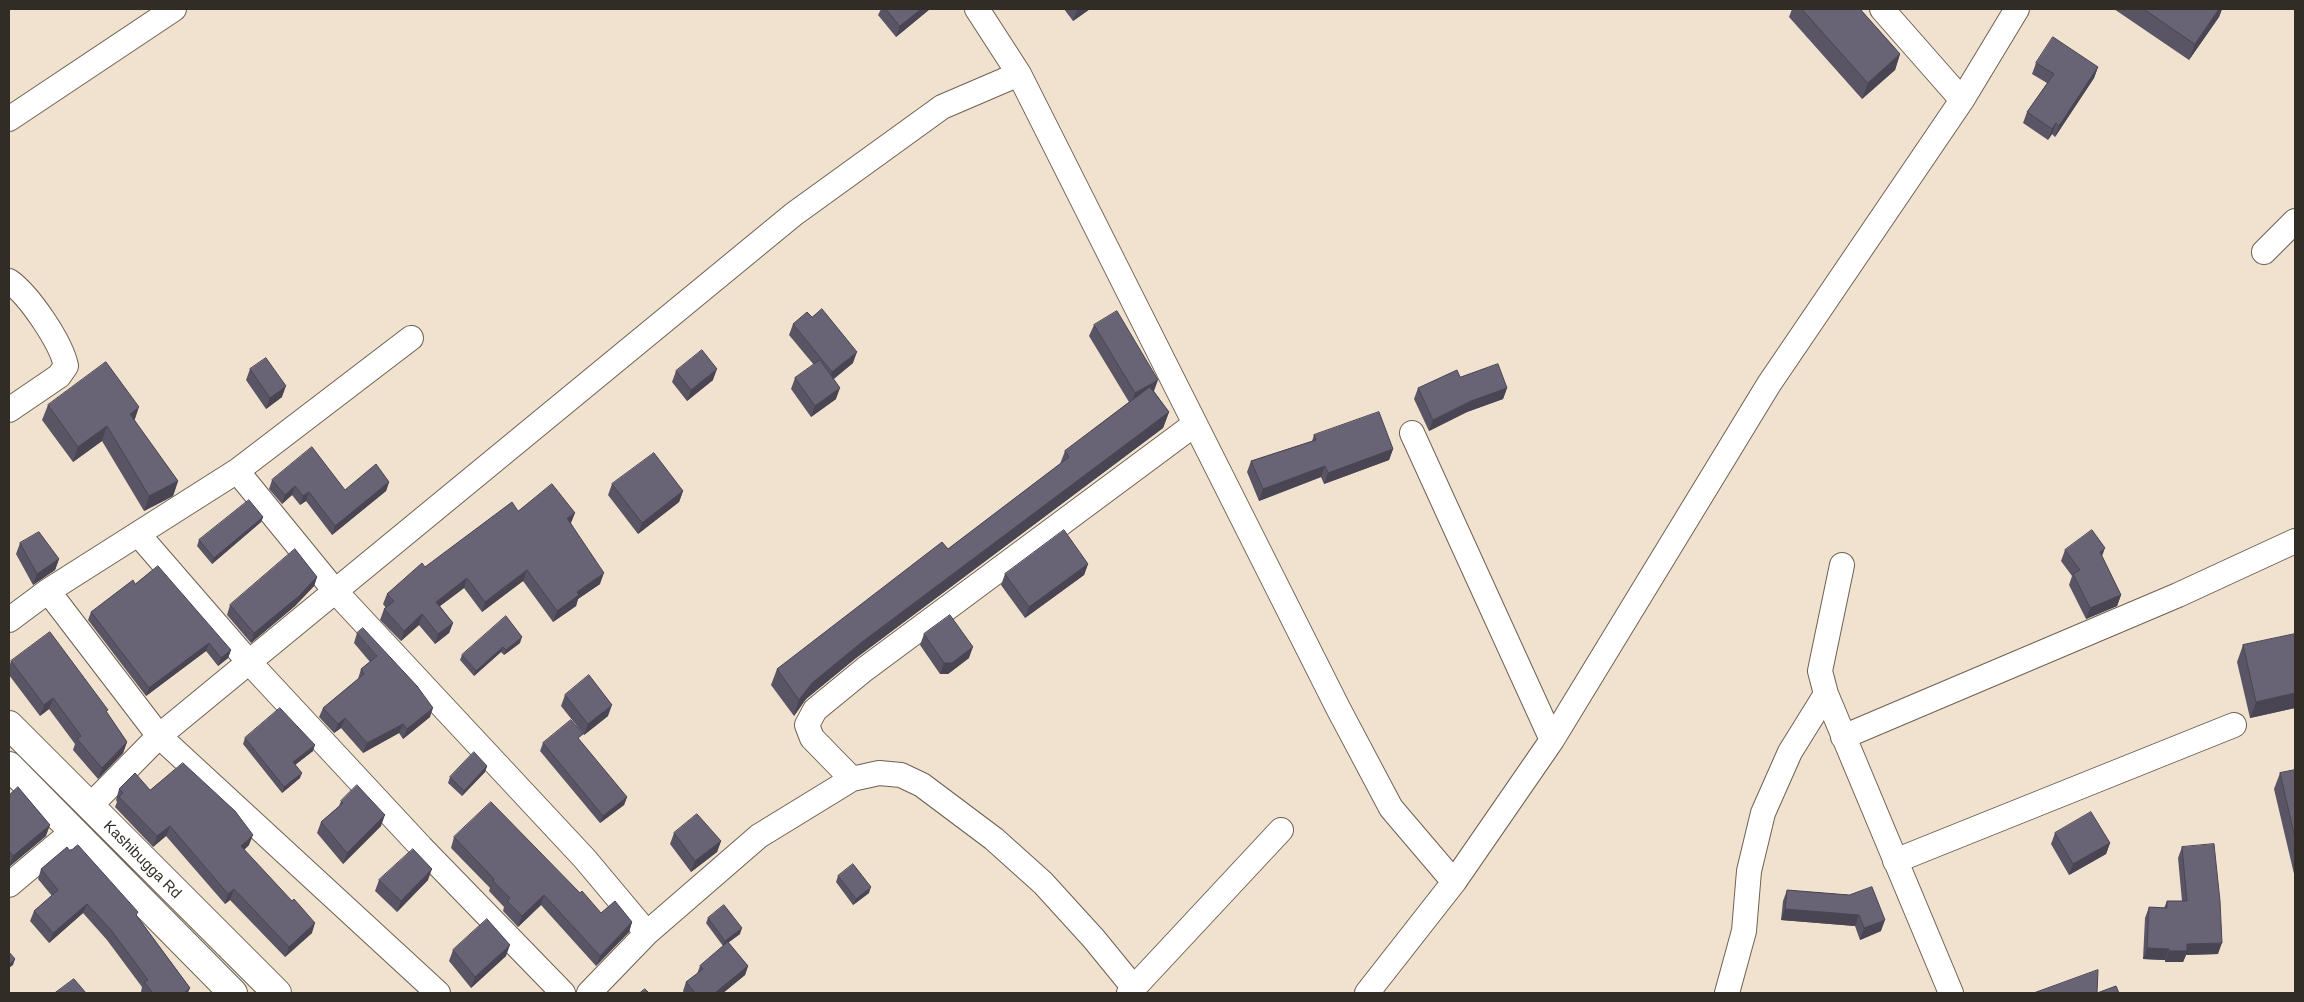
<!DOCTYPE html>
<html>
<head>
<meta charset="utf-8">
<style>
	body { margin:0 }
	#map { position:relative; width:2304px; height:1002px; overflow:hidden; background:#f1e2d0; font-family:Arial,sans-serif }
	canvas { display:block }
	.frame { position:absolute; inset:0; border:10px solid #322c26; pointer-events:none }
</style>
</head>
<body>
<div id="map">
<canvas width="2304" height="1002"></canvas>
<div class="frame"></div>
</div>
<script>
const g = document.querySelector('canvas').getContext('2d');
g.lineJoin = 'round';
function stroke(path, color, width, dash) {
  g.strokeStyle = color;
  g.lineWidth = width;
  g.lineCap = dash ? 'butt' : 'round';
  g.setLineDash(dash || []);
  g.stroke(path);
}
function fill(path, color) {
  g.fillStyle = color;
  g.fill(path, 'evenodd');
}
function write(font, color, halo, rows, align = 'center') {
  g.font = font + ' Arial,sans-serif';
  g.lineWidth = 5;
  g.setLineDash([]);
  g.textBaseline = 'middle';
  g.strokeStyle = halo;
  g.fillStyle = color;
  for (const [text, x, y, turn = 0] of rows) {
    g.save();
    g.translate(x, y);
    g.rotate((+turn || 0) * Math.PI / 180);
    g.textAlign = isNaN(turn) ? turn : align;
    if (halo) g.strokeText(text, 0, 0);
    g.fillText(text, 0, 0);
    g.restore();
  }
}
const minor = new Path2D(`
	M977,9L1019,74L1338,708L1391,808L1454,882
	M1882,9L1962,100
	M9,119L174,9
	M2264,252L2295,221
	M9,281C29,295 61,342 66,366L59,376L9,410
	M1412,433L1552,740
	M237,471L335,591L585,859L647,933
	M138,534L249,662L421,847L563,993
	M1842,565L1820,671L1826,694L1951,993
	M48,591L159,736L438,993
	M9,620L48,591L237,471L411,338
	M1843,737L2178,595L2295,541
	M852,779L812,738L807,725L815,710L865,669L1195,424
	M89,807L159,736L794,214L942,107L1019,74
	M1895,861L2234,725
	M9,885L72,832
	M589,993L647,933L759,836L852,779L879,773L901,775L922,785L994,839L1043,883L1094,939L1134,988
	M1129,993L1281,830
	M1367,993L1454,882L1552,740L1769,384L1962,100L2017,9
	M1727,993L1744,931L1749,871L1763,813L1790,752L1826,694`);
const secondary = new Path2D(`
	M9,725L277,993
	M9,766L233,993`);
const wall = new Path2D(`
	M881,9H930L896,37L878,15Z
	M1064,9H1090L1073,21Z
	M1792,9H1860L1900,54L1895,70L1862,99L1789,17Z
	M2114,9H2222L2219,17L2189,60Z
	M2036,63L2098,67L2094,78L2055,137L2052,134L2048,140L2023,123L2027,112L2047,83L2032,74Z
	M793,324L853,363L834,379L836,399L811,417L791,389L795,378L814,365L789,335Z
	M1094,325L1154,391L1169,412L1163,428L856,658L806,699L794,716L771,685L777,669L948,549L1060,464L1065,451L1129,402L1089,336Z
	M250,369L282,397L266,409L246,380Z
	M676,371L713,380L687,401L672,382Z
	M1460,377L1507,388L1503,399L1467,412L1429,431L1414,399L1418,388Z
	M48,405L134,420L178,481L173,496L144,511L102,441L73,462L42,420Z
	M1314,435L1393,449L1389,460L1324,484L1321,477L1259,501L1247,472L1251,461L1312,441Z
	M272,480L345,490L389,482L386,491L332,535L306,501L300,505L292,495L282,504L269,489Z
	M612,484L683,491L679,502L638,534L608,495Z
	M518,511L571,523L600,584L578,599L576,606L553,622L523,581L482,612L464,588L440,606L453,623L449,633L435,644L419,625L401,641L380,620L384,609L386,608L383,604L387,594L425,567Z
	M263,517L261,522L212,564L197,546L199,540Z
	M20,543L59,559L55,570L33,585L16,554Z
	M2065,550L2102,556L2121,595L2117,606L2086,619L2069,585L2072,576L2061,561Z
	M1088,564L1084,575L1025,618L1001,585L1005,574Z
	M317,577L314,586L295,606L251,643L227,615L230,605Z
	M135,584L231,650L228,658L218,666L206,651L146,696L88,620L91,612Z
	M357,633L430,717L403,739L399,733L363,753L341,728L334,733L319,717L323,708L358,679L361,669L370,662L354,643Z
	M924,634L969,658L948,674H940L920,645Z
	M2295,634V708L2250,718L2237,662L2243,645Z
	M520,643L504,655L501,652L474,676L460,660L462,655Z
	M11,661L107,713L127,742L123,753L98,779L73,750L75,744L49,709L40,716L9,675V667Z
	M565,695L608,716L584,735L561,706Z
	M245,738L313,751L295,765L300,778L282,793L243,744Z
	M543,743L627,797L624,805L600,823L540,751Z
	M487,766L485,772L462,796L448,783L450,777Z
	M2295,770V878L2274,789L2280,773Z
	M119,789L150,790L249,845L244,850L312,933L285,957L230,900L225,904L166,836L153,847L115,807L117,802L116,800Z
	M9,792L46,836L9,867Z
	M341,801L381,826L343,864L317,833L321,822L339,806Z
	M674,833L721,841L717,852L691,872L670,844Z
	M2055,833L2110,843L2106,854L2069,875L2051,844Z
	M454,837L580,893L601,913L632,922L629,932L596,966L541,905L518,927L503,911L504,907L489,891L490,888L451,848Z
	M2182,847L2218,954L2186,955L2183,962H2165V960L2143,959L2145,918L2149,907L2164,908L2167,901H2182L2178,858Z
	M70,851L137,916L190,988L188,993H142L141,992L142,987L107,940L83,913L49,943L30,921L34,911L52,896L38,879L41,869Z
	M838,876L869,893L853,905L836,882Z
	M379,880H428L397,912L375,891Z
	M1787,890L1849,895L1881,931L1860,940L1855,926L1781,920L1783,901Z
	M708,918L740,934L728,943L748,966L745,975L723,993H684L683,991L686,982L697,974L700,966L723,946L706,923Z
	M453,950L506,956L471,988L449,961Z`);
const shadedWall = new Path2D(`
	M921,9H930L896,37L900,26Z
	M1079,9H1090L1073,21L1077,10Z
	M2219,9H2222L2219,17L2189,60L2195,44Z
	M1900,54L1895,70L1862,99L1868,83Z
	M2098,67L2094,78L2055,137L2059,126Z
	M2056,123L2052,134L2048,140L2052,129Z
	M857,352L853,363L828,383L832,372Z
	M717,369L713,380L687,401L691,390Z
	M1158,380L1154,391L1131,404L1135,393Z
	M286,386L282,397L266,409L270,398Z
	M840,388L836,399L811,417L815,406Z
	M1507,388L1503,399L1467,412L1429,431L1433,420L1471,401Z
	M139,407L134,422L130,414Z
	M1169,412L1163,428L856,658L806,699L794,716L799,700L812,683L862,642Z
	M107,426L102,441L73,462L78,447Z
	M1393,449L1389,460L1324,484L1328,473Z
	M1325,466L1321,477L1259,501L1263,489Z
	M178,481L173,496L144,511L149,496Z
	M389,482L386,491L332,535L335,526Z
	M295,486L292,495L282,504L285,495Z
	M683,491L679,502L638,534L642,523Z
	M309,492L306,501L300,505L303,496Z
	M575,513L571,523L563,529L567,518Z
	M263,517L261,522L212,564L214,558Z
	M2105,548L2101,559L2100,552Z
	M59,559L55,570L33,585L37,574Z
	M1088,564L1084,575L1025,618L1029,607Z
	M527,570L523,581L482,612L485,602Z
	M604,573L600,584L578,599L576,606L553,622L557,611L577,592Z
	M317,577L314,586L295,606L251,643L254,633Z
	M467,578L464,588L432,612L436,602Z
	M2121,595L2117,606L2086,619L2090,608Z
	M422,614L419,625L401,641L404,631Z
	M453,623L449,633L435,644L438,634Z
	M522,637L520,643L504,655L506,650Z
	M209,643L206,651L146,696L149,688Z
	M503,647L501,652L474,676L476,671Z
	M973,647L969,658L948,674H940L944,663Z
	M231,650L228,658L218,666L221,658Z
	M2295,693V708L2250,718L2256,702Z
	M53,698L49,709L40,716L44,705Z
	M612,705L608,716L584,735L588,724Z
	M433,708L430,717L403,739L407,729Z
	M345,718L341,728L334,733L338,724Z
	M403,724L399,733L363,753L367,743Z
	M127,742L123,753L98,779L102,768Z
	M315,745L313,751L291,768L293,762Z
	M487,766L485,772L462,796L464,791Z
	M302,773L300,778L282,793L284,787Z
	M627,797L624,805L600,823L603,816Z
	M385,815L381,826L343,864L347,853Z
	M50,825L46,836L9,867L13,856Z
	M170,826L166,836L153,847L157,836Z
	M253,835L249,845L237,856L241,846Z
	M721,841L717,852L691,872L695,861Z
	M2110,843L2106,854L2069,875L2073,864Z
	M432,869L428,880L397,912L401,901Z
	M871,887L869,893L853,905L856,899Z
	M234,889L230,900L225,904L228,894Z
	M544,895L541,905L518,927L522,916Z
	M87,904L83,913L49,943L53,933Z
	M1785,909L1859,915L1855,926L1781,920Z
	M1885,920L1881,931L1860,940L1864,928Z
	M632,922L629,932L596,966L600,956Z
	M315,923L312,933L285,957L289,947Z
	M742,928L740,934L723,946L725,941Z
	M2222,943L2218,954L2186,955L2183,962H2165L2169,951L2187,944Z
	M510,945L506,956L471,988L475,977Z
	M2147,948L2169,949L2165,960L2143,959Z
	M15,959L13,965L9,968V965Z
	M748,966L745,975L723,993H715Z`);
const building = new Path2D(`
	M886,9H921L900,26Z
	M1802,9H1860L1900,54L1868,83Z
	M2144,9H2219L2195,44Z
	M2053,37L2098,67L2059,126L2056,123L2052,129L2027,112L2054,74L2036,63Z
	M822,309L857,352L832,372L793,324L807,312L812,317Z
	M1117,311L1158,380L1135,393L1094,325Z
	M702,350L717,369L691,390L676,371Z
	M266,358L286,386L270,398L250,369Z
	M820,360L840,388L815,406L795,378Z
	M106,362L139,407L130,414L178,481L149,496L107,426L78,447L48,405Z
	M1498,364L1507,388L1471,401L1433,420L1418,388L1457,370L1460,377Z
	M1150,387L1169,412L862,642L812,683L799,700L777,669L942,542L948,549L1069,457L1065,451Z
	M1379,412L1393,449L1328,473L1325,466L1263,489L1251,461L1316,440L1314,435Z
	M312,447L345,490L376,464L389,482L335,526L309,492L303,496L295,486L285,495L272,480Z
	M654,453L683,491L642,523L612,484Z
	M552,484L575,513L567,518L604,573L577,592L579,595L557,611L527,570L485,602L467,578L436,602L453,623L438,634L422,614L404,631L384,609L394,601L387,594L422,563L425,567L512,502L518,511Z
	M249,500L263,517L214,558L199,540Z
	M1064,530L1088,564L1029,607L1005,574Z
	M2092,530L2105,548L2100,552L2121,595L2090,608L2073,574L2080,570L2065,550Z
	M39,532L59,559L37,574L20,543Z
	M295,549L317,577L299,596L254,633L230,605Z
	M158,566L231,650L221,658L209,643L149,688L91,612L133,580L135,584Z
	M950,615L973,647L952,663H944L924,634Z
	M506,616L522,637L506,650L503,647L476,671L462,655Z
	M363,628L417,686L433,708L407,729L403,724L367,743L345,718L338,724L323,708L364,674L361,669L377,656L357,633Z
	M50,632L108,710L106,711L127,742L102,768L77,739L81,736L53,698L44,705L11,661Z
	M2295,634V693L2256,702L2243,645Z
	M589,675L612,705L588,724L565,695Z
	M280,708L315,745L293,762L302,773L284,787L245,738Z
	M571,720L583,734L578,738L627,797L603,816L543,743Z
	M474,752L487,766L464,791L450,777Z
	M183,763L235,811L253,835L241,846L292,901L294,899L315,923L289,947L234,889L228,894L170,826L157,836L119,797L123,793L119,789L135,773L150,790Z
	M2295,770V838L2280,773Z
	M357,785L385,815L347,853L321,822L343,803L341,801Z
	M18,787L50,825L13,856L9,851V792L10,794Z
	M491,802L580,893L582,891L601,913L615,901L632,922L600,956L544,895L522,916L507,901L510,898L493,881L494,879L454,837Z
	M2091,812L2110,843L2073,864L2055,833Z
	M697,814L721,841L695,861L674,833Z
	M2214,844L2220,901L2222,943L2187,944V951H2169V949L2147,948L2149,907L2167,908V901H2187L2182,847Z
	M78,845L138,912L136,915L190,988L184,993H153L144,982L148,980L111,930L87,904L53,933L34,911L58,890L41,869L67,847L70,851Z
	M413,849L432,869L401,901L379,880Z
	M853,864L871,887L856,899L838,876Z
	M1872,887L1885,920L1864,928L1859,915L1785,909L1787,890L1849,895Z
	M724,905L742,928L725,941L708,918Z
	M487,919L510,945L475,977L453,950Z
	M728,942L748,966L715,993H695L686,982L703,969L700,966Z
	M9,952L15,959L9,965Z
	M2098,970L2097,993L2116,986L2119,993H2034Z
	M74,979L86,993H55Z
	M645,989L649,993H640Z`);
const streetNames = [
	["Kashibugga Rd",142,860,45]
];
stroke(minor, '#6e6152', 26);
stroke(secondary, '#6e6152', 30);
stroke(minor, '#fff', 24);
stroke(secondary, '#fff', 28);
fill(wall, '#595565');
fill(shadedWall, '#494552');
fill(building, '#686375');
stroke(building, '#494552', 1);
write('15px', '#322c26', '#fff', streetNames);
</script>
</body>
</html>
